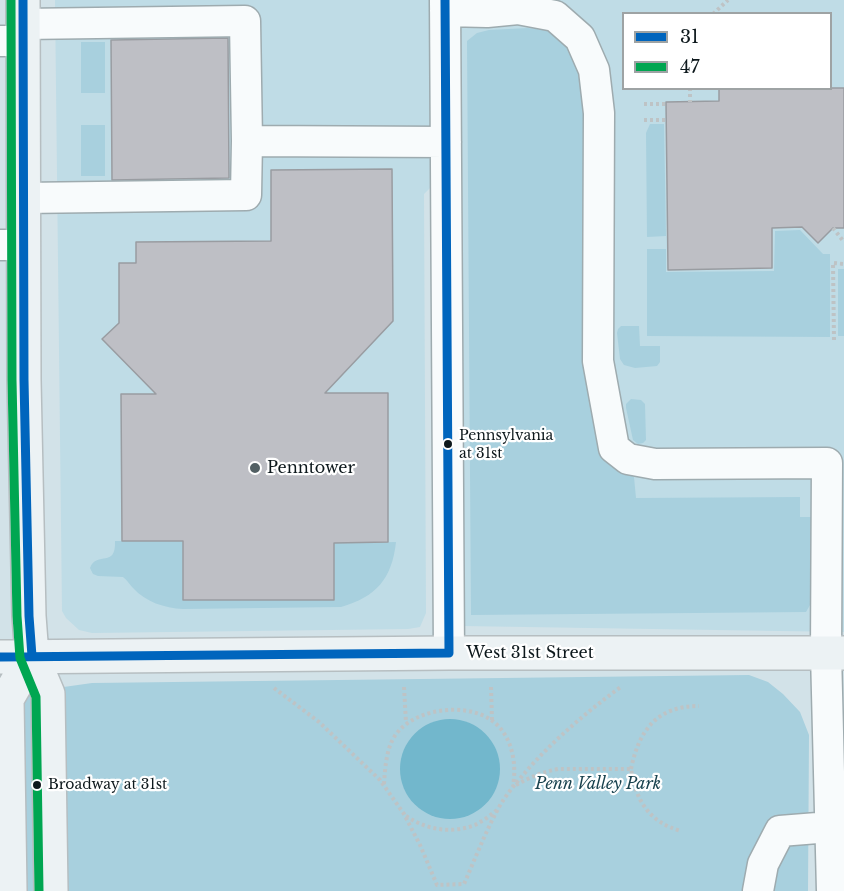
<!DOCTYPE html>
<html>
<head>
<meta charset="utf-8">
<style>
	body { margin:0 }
	#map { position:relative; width:844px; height:891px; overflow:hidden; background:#d2e2e8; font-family:"Libre Baskerville",serif }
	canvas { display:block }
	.legend { position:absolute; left:622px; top:12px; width:210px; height:78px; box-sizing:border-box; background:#fff; border:2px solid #9ea3a4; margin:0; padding:8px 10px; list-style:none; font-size:18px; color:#0d181c }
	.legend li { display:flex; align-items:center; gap:12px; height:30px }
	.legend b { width:30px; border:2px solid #9ea3a4 }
</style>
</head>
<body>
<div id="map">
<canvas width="844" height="891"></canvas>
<ul class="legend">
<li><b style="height:8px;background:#0065bd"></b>31</li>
<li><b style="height:8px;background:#00a651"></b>47</li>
</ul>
</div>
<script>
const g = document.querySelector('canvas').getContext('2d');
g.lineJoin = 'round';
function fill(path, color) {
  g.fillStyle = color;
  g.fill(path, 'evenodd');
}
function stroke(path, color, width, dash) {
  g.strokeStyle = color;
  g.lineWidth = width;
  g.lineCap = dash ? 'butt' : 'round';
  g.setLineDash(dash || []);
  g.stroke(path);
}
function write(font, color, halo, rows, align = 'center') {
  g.font = font + ' "Libre Baskerville",serif';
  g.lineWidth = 4.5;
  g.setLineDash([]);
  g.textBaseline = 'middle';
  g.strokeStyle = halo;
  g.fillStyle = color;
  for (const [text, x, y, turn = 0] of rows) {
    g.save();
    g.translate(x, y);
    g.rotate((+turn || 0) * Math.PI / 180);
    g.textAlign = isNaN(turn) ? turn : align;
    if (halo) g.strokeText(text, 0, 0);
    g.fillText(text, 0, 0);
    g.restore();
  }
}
const built = new Path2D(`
	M55,0H433L434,177L430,188L424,194L426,613L420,627L408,629L92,633L79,630L66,618L62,611Z
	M455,0H844V632L462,626ZM624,14H830V88H624Z`);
const green = new Path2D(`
	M528,28L550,31L567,40L582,69L611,465L616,469L634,477L636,498L800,497V517H811L810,605L806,612L471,615L467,41L477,33L489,30Z
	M81,42H105V93H81Z
	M650,124H664L666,236L647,237L646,133Z
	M81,125H105V176H81Z
	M800,230L823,254H830V337L647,336V249H666V272L774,271L775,231Z
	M838,269H844V336H838Z
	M621,326H639L640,346H660V362L657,366L635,368L624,365L620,359L617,333L618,329Z
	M631,399L641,400L645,404L646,440L643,443L638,444L633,440L626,408V404Z
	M115,541H183V600H334V543L396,542C392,579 376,597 341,607L183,609C164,608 146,602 133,588C130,585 127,580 123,577L98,576L93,574L90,568C97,550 116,569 115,541Z
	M749,675L768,682L783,694L800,712L809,735L808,891H0V696L92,683Z`);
const water = new Path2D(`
	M400 769a50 50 0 1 1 100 0a50 50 0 1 1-100 0Z`);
const building = new Path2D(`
	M228,38L229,178L112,180L111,40Z
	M719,88H844V228H833L818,243L802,227L772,228V268L668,270L666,102L719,101Z
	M392,169L393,321L325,393H388V542L334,543V600H183V541H122L121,394H156L102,339L119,323V263H136V242L271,241V170Z`);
const path = new Path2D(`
	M713,14L728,0
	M690,88V102
	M644,104H666
	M644,120H666
	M833,228L844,242
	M834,340L833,263L844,264
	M404,687L406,723
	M491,687L492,720
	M274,688L319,722L380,780L404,814L420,845L437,885L464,884C475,859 485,833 498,809C506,794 518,781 529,768C557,737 588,711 622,686
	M631,769C639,730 657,706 699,706
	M384,784C385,769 386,752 393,739C409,709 464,701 491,720C512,734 517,763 513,786
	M516,785C530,777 543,772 558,769H631C636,801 649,822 681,831
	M406,816C427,830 451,834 475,825C483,821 491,815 498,809`);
const minor = new Path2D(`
	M445,0L449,653
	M518,9L555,16L580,38L594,70L599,113L598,361L614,448L628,459L655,464L827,463L826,653L832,891
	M445,11L487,12L518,9L530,0
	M23,24L245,21L247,141L446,142
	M0,41H23
	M24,198L246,195L247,141
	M0,245H24
	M758,891L763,864L780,831L830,827`);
const major = new Path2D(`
	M23,0L24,380L29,616L32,656L48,694L51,891
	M0,657L449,653H844
	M10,891L7,699L32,656`);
const bus1 = new Path2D(`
	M23,0L24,380L29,616L32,656
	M445,0L449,653
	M0,657L449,653`);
const bus2 = new Path2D(`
	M11,0L12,380L17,616L20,658L36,697L39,891`);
const markers = [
	[448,444,5,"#0d181c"],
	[255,468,6,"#525f63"],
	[37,785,5,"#0d181c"]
];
const busNames = [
	["Pennsylvania",459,436],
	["at 31st",459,454],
	["Broadway at 31st",48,785]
];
const poiNames = [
	["Penntower",267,468]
];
const streetNames = [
	["West 31st Street",530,653]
];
const parkNames = [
	["Penn Valley Park",598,784]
];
fill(built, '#bfdce6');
fill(green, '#a8d0de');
fill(water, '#72b7cc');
fill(building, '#bebfc5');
stroke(building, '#999ca1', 1.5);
stroke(minor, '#9eabaf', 33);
stroke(major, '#b6bec1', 36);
stroke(path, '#bec3c5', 4, [3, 3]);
stroke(minor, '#f8fbfc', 30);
stroke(major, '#ecf2f4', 33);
stroke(bus1, '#0065bd', 9);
stroke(bus2, '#00a651', 9);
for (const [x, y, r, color] of markers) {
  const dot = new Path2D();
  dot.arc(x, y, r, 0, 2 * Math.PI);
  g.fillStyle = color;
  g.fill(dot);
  stroke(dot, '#fff', 2);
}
write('14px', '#0d181c', '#fff', busNames, 'left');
write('16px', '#0d181c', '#fff', poiNames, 'left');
write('16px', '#0d181c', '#fff', streetNames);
write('italic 16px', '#1a434f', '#fff', parkNames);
</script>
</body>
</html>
